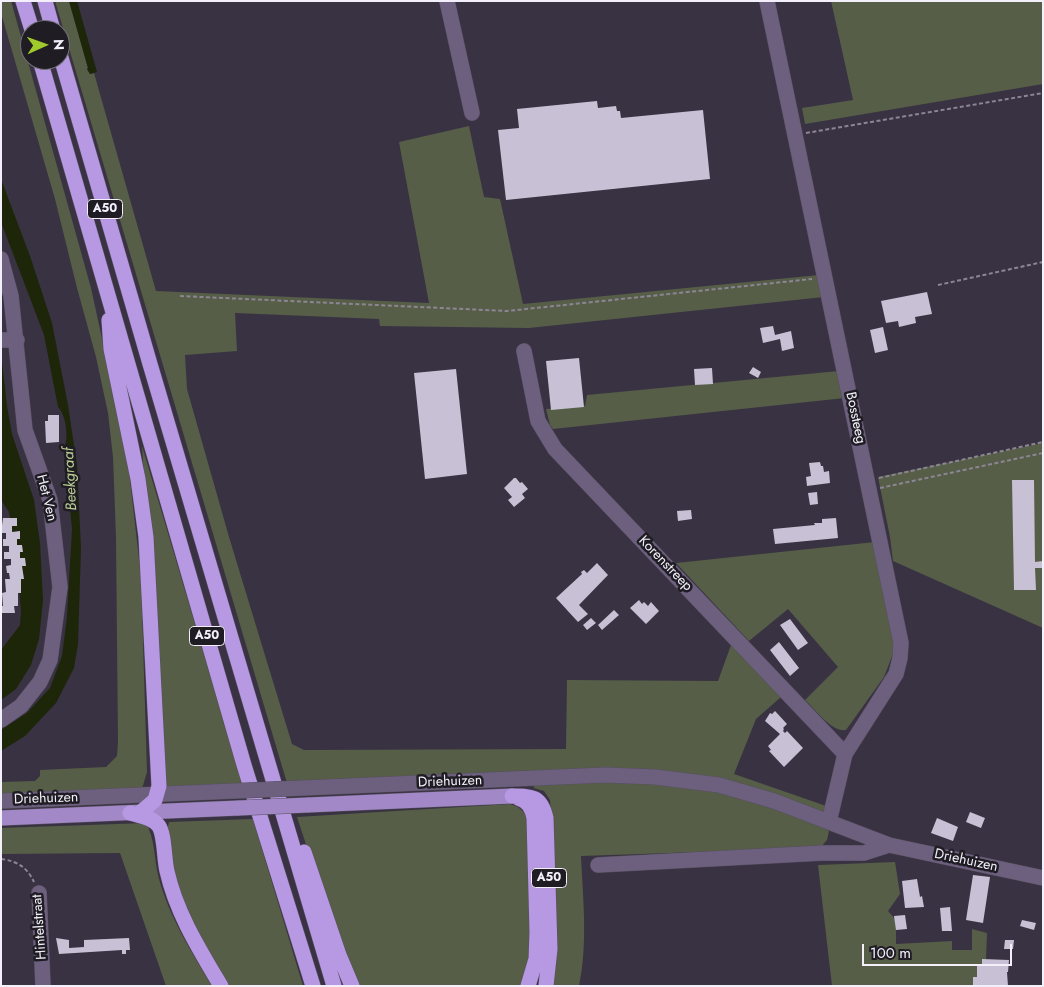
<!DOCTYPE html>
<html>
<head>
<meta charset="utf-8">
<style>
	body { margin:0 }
	#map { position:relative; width:1044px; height:987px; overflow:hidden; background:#393242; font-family:Jost,sans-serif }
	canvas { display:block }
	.frame { position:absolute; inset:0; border:2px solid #f4f0fb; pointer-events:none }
	.north { position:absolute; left:20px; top:20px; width:50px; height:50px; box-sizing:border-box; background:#1f1c23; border:1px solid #747179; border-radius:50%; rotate:88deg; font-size:14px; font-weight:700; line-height:20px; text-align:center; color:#f4f0fb }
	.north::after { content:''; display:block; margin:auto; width:18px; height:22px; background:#a0c92c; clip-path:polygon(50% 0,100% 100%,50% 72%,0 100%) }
	.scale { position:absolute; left:862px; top:944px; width:150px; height:22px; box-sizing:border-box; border:2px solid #f4f0fb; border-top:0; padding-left:6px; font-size:15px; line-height:18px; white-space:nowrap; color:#f4f0fb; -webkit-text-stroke:4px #1f1c23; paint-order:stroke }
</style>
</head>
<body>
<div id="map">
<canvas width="1044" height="987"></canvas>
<div class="frame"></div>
<div class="north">N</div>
<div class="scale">100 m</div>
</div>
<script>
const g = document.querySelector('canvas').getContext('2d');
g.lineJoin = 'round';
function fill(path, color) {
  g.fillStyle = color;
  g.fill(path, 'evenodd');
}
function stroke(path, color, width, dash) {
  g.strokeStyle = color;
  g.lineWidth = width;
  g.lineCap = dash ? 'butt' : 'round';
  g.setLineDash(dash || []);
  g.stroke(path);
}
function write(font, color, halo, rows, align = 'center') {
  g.font = font + ' Jost,sans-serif';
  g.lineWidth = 5;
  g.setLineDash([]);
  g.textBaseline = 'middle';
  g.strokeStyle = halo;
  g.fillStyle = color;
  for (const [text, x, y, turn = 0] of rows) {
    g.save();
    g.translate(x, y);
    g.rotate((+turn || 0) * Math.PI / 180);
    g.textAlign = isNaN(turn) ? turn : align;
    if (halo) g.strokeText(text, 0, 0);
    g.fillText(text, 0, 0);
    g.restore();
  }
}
const green = new Path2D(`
	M1,1H11L91,288L127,453L141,577L147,772L142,789L1,795V782L35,781L40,776V770L106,767L117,756L118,742L116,538L113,457L108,413L96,357L77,288L55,199L1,13Z
	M55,1H69L88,68L87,69L90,74L94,73L156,291L429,303L399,142L469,126L484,197L500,199L523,304L819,275L824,297L529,328L380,326L379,319L235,313L237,351L185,355L187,389L229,537L292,744L304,750L566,749L567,680L718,681L731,645L781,697L756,719L734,774L829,807L825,812L818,813L631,769H577L287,783Z
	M831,1H1043V84L805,124L802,108L853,100Z
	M839,371L845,398L553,429L550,425L546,409L585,406L587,395Z
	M1043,443V628L893,561L890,537L878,477Z
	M142,446L243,785L164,788Z
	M875,542L893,624L894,651L884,677L846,730C831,732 816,710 805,700L838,667L788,609L749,641L676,563Z
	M655,779L713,788L809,819L829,831L827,840L820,848L581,856C583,899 588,944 579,986H550L553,845L550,800L544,791L534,788L533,784Z
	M510,804L518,807L527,815L533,947L523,986H358L337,938L297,817Z
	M253,819L303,986H228L188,917L176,890L167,831L169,822Z
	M146,823C155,839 154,857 158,875C168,915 191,951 212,986H166L120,853L1,854V828Z
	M895,862L900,894L888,911L896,920V944L952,941V950H972V929L987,933L985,986H832L818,865Z`);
const water = new Path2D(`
	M69,1H77L97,72L90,74L87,69L88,68Z
	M1,179L30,256L52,323L68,405L77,465L81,548L78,644L74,668L56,703L25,736L1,751V730L27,713L50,688L62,656L67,617L72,529L64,448C69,438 66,415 58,407L44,335L1,222Z
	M1,352L7,406L12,434L34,500L40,543L43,600L39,639L31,665L16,689L1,700V650L20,625L21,611L15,543L9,512L1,500Z`);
const building = new Path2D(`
	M597,101L598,108L616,106L617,111H620L621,118L703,110L710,179L506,200L498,130L519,128L517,109Z
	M927,292L932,314L915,317L916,323L899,327L898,321L886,323L881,301Z
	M773,326L775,335L791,331L794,348L782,351L780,339L763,343L760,328Z
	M883,327L888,350L875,353L870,330Z
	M579,358L584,407L551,410L546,361Z
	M753,367L761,372L758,378L749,373Z
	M712,368L713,384L695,385L694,369Z
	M456,369L467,474L425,479L414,373Z
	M48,415H59V442L46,443L45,421H48Z
	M820,462L821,466H823L824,472L829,471L830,483L807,486L806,477L811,476L809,463Z
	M514,478H516L520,483L522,482L528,489L522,494L525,498L514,507L508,500L512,497L504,488Z
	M1012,480H1034L1035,562L1043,561V568H1035L1036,590H1014Z
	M817,492L818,504L810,505L808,493Z
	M691,510L692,519L678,521L677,511Z
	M3,518H17V526H12V532L20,531V539H17V545H22L23,552H20V558H25L26,566H22L24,579H21V593H18V606H14L15,613H1V606H3L2,593L6,592L5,579H10L9,573H7L6,566L11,565V559H4V552H9V546H3V539H6V533H1Z
	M836,518L838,538L775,544L773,529L815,525L814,523H822V519Z
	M597,563L608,575L579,605L588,614L578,622L556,598L582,574L581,572L584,570L587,573Z
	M639,600L642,604L644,602L648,606L651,602L659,611L646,624L630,608Z
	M614,610L619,615L602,630L598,625Z
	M591,618L596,623L587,630L583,625Z
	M790,619L808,643L798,650L780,625Z
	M779,642L799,668L790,676L770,650Z
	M775,711L787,724L783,728L784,729L783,731L785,733L787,731L803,748L784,767L769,751L771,750L768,746L780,734L765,721L770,713L772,714Z
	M970,812L985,818L981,828L966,822Z
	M937,818L958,827L953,841L931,833Z
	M973,875L990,877L983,923L966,920Z
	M917,879L920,897L922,896L924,907L905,908L902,881Z
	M950,907L952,931H942L940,908Z
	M905,915L907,929L896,930L894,916Z
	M1022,920L1036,923L1034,930L1020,926Z
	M56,938L69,940V948L84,947V940L129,938L130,950H126V954H122V950L59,954Z
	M1005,940H1014L1013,949H1004Z
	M982,959L1009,960L1008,972H1007L1008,986H973V977H977V966H982Z`);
const path = new Path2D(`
	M806,133L1043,93
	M938,285L1043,262
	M180,296L507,311L812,279
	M879,478L1043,442
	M880,488L1043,453
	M1,859C17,861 27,867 34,882`);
const minor = new Path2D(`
	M447,1L472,113
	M767,1L901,643L900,658L896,674L845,754L829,822
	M1,259L11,296L25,430L50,500L60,587L50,660L40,682L21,706L1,720
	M1,340H17
	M524,351L538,421L555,449L845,754
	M303,788L605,775L655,777L719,785L774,801L889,845L1043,878
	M1,801L234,791
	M598,865L822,853H864L889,845
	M39,893L43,986`);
const major = new Path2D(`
	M308,805L512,796
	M1,818L239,808`);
const highway = new Path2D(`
	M23,1L32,30
	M45,1L53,30
	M60,54L150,364L334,986
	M40,60L244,765L313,986
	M109,320L111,349L138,479L146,537L159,786L155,800L141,812
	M512,796C532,796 541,796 546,818L550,949L546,986
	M518,798C528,801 532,808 534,818L537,932L536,959L528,986
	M130,813C140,816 152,817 158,825C165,833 164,860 167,871C176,912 199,949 221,986
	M304,852L339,955L352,986`);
const minorBridge = new Path2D(`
	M234,791L303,788`);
const majorBridge = new Path2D(`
	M239,808L308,805`);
const shields = [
	[105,209,35],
	[207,636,35],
	[549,878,35]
];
const shieldNames = [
	["A50",105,209],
	["A50",207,636],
	["A50",549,878]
];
const streetNames = [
	["Bossteeg",855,418,78],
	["Het Ven",46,498,76],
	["Korenstreep",665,564,46],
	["Driehuizen",450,782,-2],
	["Driehuizen",46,799,-2],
	["Driehuizen",966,861,12],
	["Hintelstraat",40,927,-94]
];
const waterNames = [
	["Beekgraaf",71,479,-93]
];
fill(green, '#565e48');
fill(water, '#1d2608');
fill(building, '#c8c0d4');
stroke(minor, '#575060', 16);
stroke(major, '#575060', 16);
stroke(highway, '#575060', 16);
stroke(path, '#8c8694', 2, [4, 2.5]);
stroke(minor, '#6d607f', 15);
stroke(major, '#a288c6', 15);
stroke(highway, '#b798e2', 15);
stroke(minorBridge, '#575060', 16, []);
stroke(majorBridge, '#575060', 16, []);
stroke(minorBridge, '#6d607f', 15);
stroke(majorBridge, '#a288c6', 15);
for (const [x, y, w] of shields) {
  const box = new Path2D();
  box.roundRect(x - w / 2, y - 9.5, w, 19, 4);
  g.fillStyle = '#1f1c23';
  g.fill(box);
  stroke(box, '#f4f0fb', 1);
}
write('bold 12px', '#f4f0fb', null, shieldNames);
write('14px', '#f4f0fb', '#1f1c23', streetNames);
write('italic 15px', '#b8cc93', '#1f1c23', waterNames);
</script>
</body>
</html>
